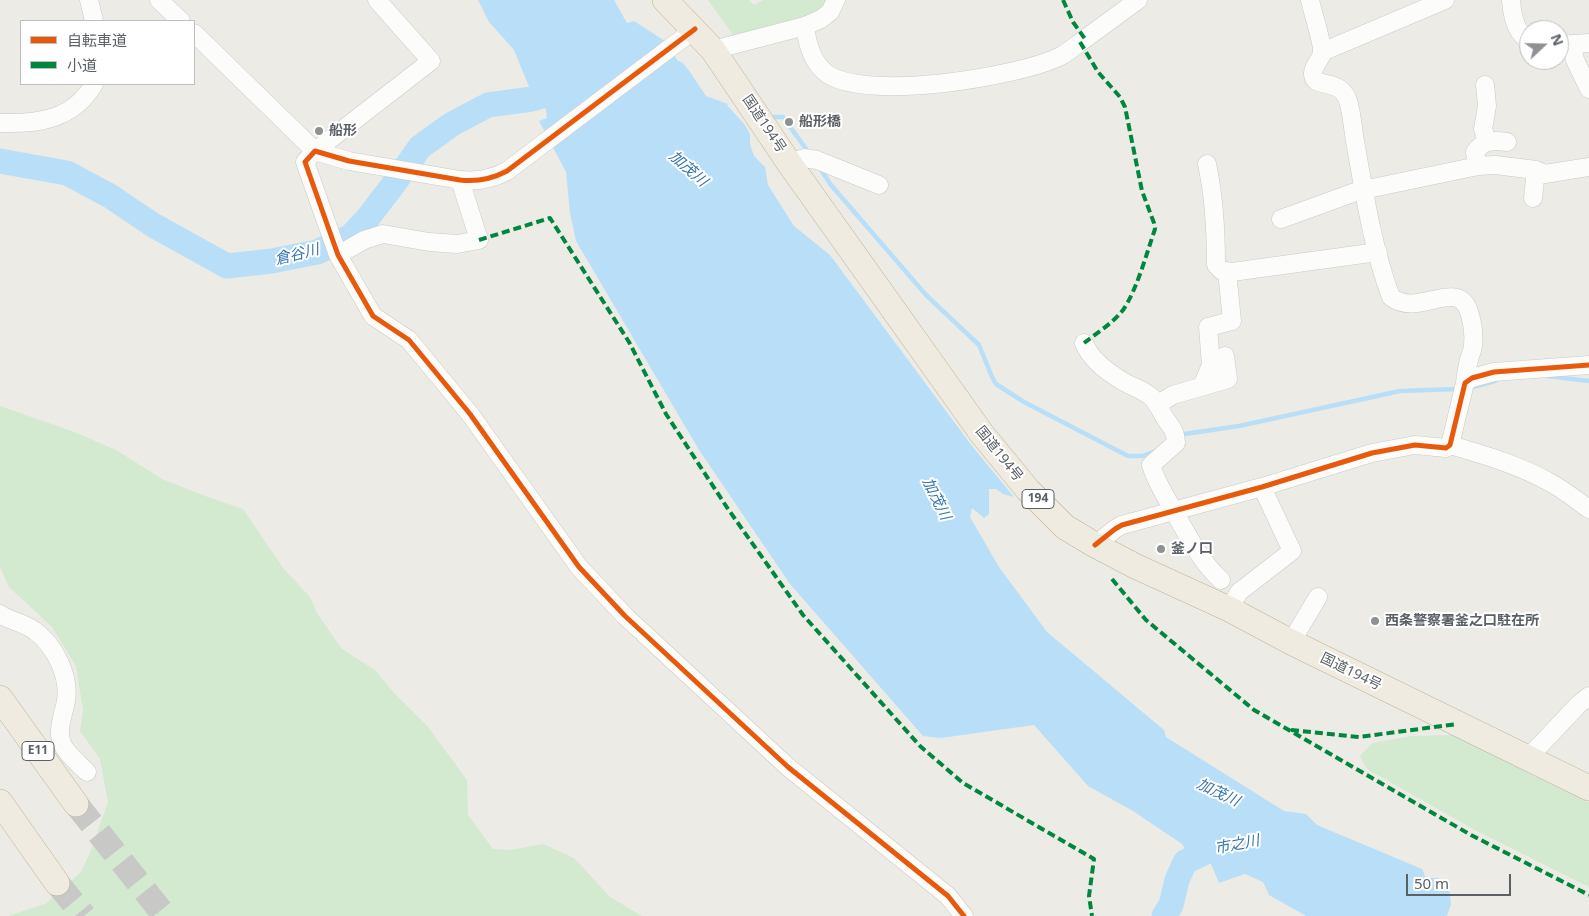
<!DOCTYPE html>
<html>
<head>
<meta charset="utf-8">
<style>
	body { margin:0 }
	#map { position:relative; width:1589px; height:916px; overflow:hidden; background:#ecebe6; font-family:"Noto Sans","Noto Sans JP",sans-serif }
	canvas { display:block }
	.legend { position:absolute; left:20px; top:20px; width:175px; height:65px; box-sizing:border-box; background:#fff; border:1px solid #bdbfc1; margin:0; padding:6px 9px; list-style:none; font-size:15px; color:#5b6065 }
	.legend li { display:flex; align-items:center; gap:10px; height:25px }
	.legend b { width:25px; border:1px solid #bdbfc1 }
	.north { position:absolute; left:1519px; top:20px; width:50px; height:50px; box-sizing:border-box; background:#fff; border:1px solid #bdbfc1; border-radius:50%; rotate:69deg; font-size:14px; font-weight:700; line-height:20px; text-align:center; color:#5b6065 }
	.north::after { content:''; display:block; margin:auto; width:18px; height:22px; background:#8e9192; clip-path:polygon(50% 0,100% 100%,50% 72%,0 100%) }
	.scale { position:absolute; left:1406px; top:874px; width:105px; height:22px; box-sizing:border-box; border:2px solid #5b6065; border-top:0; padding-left:6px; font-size:15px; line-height:18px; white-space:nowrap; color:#5b6065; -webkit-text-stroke:4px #fff; paint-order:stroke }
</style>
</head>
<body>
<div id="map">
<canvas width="1589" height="916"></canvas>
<ul class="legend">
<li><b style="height:6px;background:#e8590c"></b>自転車道</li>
<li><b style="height:6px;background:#00873e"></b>小道</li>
</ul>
<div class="north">N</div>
<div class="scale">50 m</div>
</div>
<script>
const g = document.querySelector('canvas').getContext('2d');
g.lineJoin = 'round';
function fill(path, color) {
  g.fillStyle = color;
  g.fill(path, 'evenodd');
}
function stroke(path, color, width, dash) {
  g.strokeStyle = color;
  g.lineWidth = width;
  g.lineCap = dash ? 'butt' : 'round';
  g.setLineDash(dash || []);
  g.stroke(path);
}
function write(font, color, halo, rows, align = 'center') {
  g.font = font + ' "Noto Sans","Noto Sans JP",sans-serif';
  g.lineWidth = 4;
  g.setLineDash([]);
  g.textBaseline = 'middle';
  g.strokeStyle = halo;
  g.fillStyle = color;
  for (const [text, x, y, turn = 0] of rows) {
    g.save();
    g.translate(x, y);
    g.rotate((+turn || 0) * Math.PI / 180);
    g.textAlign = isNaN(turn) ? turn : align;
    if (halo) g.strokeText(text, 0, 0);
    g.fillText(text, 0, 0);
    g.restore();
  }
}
const green = new Path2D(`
	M708,0H749L754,5L763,0H828L824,7L809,17L736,39Z
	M0,406L74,432L116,450L162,479L205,496L243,509L283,568L310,597L317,613L341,648L376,671L394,693L428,727L467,780L468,815L493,849L510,850L543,844L574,858L610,897L642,916H8L45,904L81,872L91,850L108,802L100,759L80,731L83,710L76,666L52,627L9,587L0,567Z
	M1456,735L1528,773L1589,802V887L1475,830L1367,769L1360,756L1372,743L1412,736Z`);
const water = new Path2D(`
	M478,0H614L627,23L634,21L668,43L677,60L683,63L690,72L706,96L728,104L727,105L745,125L750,134V144L754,156L765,167L768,185L794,226L830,255L972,446L1014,497L1003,494L996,489H989V514L984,518L972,508L970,517L999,567L1047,632L1164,730L1166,737L1284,811L1306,814L1317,825L1422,869L1426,878H1438L1449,886L1451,904L1447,916H1306L1269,895L1263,882L1245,874L1219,883L1211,864L1188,853L1182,844L1133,811L1088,786L1034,725L941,738L923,736L790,584L699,450L576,241L570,213L566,172L539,121L547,118L543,90L530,89L514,50L489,22Z`);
const stream = new Path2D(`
	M767,117H783L809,153
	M819,167L831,185L926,295L979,345L992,377L996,384L1024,402L1128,456H1142L1156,451
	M1547,376L1589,381
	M1469,388L1495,381
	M1178,435L1239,426L1400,391L1458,389`);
const river = new Path2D(`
	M0,161L67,173L110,196L153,225L227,266L272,261L317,252L350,237L367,219L393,185L420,147L452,124L488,105L532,99L576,87
	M1164,916L1171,905L1177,880L1185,862L1212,849L1227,846`);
const highwayTunnel = new Path2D(`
	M76,804L165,916
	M57,883L84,916`);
const minor = new Path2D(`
	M89,0L94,21
	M159,0L181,21
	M1310,0C1312,10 1323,44 1322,52C1322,59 1313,65 1313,73C1312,91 1342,75 1349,104C1352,116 1353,129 1355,141C1364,192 1373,250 1391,297C1419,319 1460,274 1470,315C1473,325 1474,335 1473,345C1473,350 1470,355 1469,360C1467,367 1466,375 1465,383
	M1511,0C1512,14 1515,33 1529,40
	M805,26C807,43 812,62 826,73C865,102 1019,77 1061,56C1068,52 1075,46 1082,41C1101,27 1119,14 1138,0
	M695,29L507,171C492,179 478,182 460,180L349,161L315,151L305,162L338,255L373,316L409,340L470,414L579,567L625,616L788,767L948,896L964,916
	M194,33L315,151L431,61L377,0
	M1559,45L1589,43
	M1572,45L1575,60L1589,89
	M713,50L805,26L821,19L830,12L836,0
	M1322,52L1445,0
	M1485,85L1487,106L1483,129L1487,142
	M0,123C38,124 73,120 94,84
	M789,163L804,158L817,160L879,185
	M1207,164C1214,196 1216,231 1216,265L1222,271L1232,272L1378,252
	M1478,166L1475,152C1484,140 1493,140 1507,142
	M1533,198L1536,170
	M1281,219L1358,191L1478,166L1495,165L1536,170L1545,174L1589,167
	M338,255L364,240L383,234L429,242L457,244L479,240L460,180
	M1084,343C1091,361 1110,374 1126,383C1133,387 1143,390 1150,396C1158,402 1160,411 1165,418C1172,429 1175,429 1176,443L1151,465C1156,482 1165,495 1173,510C1188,535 1199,560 1221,580
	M1202,386L1211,365L1208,327L1232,321L1227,271
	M1158,404L1173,395L1228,379L1225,356
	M1450,445C1484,455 1519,465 1551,483C1564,490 1576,500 1589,509
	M1095,545L1115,529L1122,525L1262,487L1372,453L1415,445L1446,448L1450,445L1465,383L1472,378L1494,372L1589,365
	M1229,609L1239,592L1292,551L1262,487
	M0,614C10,621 25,623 35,631C55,646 70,676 66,701C64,712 59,724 60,735C61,750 77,762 87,772
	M1291,642L1318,597
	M1528,758L1579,704L1589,696`);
const highway = new Path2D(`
	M665,0L713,50L789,163L982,434L1028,490L1065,527L1095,545L1135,566L1229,609L1291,642L1589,788
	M0,698L76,804
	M0,802L57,883`);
const quiet = new Path2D(`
	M1063,0L1073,22L1085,39
	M1080,42L1098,72L1120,97L1125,107L1142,191L1154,223L1155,229C1147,252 1137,290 1123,310C1113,323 1097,333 1084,343
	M479,240L550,218L629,342L666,414L728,509L803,615L920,746L963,783L1094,859L1089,896L1092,916
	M1112,579L1146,620L1254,710L1471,835L1589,895
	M1291,730L1359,737L1457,724`);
const cycleway = new Path2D(`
	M695,29L507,171C492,179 478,182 460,180L349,161L315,151L305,162L338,255L373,316L409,340L470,414L579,567L625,616L788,767L948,896L964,916
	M1095,545L1115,529L1122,525L1262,487L1372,453L1415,445L1446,448L1450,445L1465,383L1472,378L1494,372L1589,365`);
const markers = [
	[789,122,5,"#8e9192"],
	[319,131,5,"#8e9192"],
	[1161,549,5,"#8e9192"],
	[1375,621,5,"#8e9192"]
];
const shields = [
	[1038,499,32],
	[38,751,32]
];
const shieldNames = [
	["194",1038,499],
	["E11",38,751]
];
const poiNames = [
	["船形橋",799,122],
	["船形",329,131],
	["釜ノ口",1171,549],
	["西条警察署釜之口駐在所",1385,621]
];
const streetNames = [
	["国道194号",764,124,56],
	["国道194号",999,454,51],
	["国道194号",1351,672,26]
];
const waterNames = [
	["加茂川",688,169,41],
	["倉谷川",297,255,-14],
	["加茂川",936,499,64],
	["加茂川",1218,793,25],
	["市之川",1237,845,-11]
];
fill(green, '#d3e9d0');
fill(water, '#b9dff8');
stroke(stream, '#b9dff8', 4.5);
stroke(river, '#b9dff8', 25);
stroke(highwayTunnel, '#c8c8c6', 25, [25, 12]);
stroke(minor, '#c9c9c8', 19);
stroke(highway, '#c4b393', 26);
stroke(minor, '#fcfcfb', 18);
stroke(highway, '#efebe0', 25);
stroke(quiet, '#00873e', 4, [8, 4]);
stroke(cycleway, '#e8590c', 5);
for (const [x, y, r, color] of markers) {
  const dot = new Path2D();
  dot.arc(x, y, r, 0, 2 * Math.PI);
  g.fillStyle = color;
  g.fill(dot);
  stroke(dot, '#fff', 2);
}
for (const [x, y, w] of shields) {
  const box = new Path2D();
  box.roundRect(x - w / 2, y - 9.5, w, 19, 4);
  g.fillStyle = '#fff';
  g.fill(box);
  stroke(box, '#5b6065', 1);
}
write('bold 12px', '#5b6065', null, shieldNames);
write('bold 14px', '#5b6065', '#fff', poiNames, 'left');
write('14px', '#5b6065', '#fff', streetNames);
write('italic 15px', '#3675af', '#fff', waterNames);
</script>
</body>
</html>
